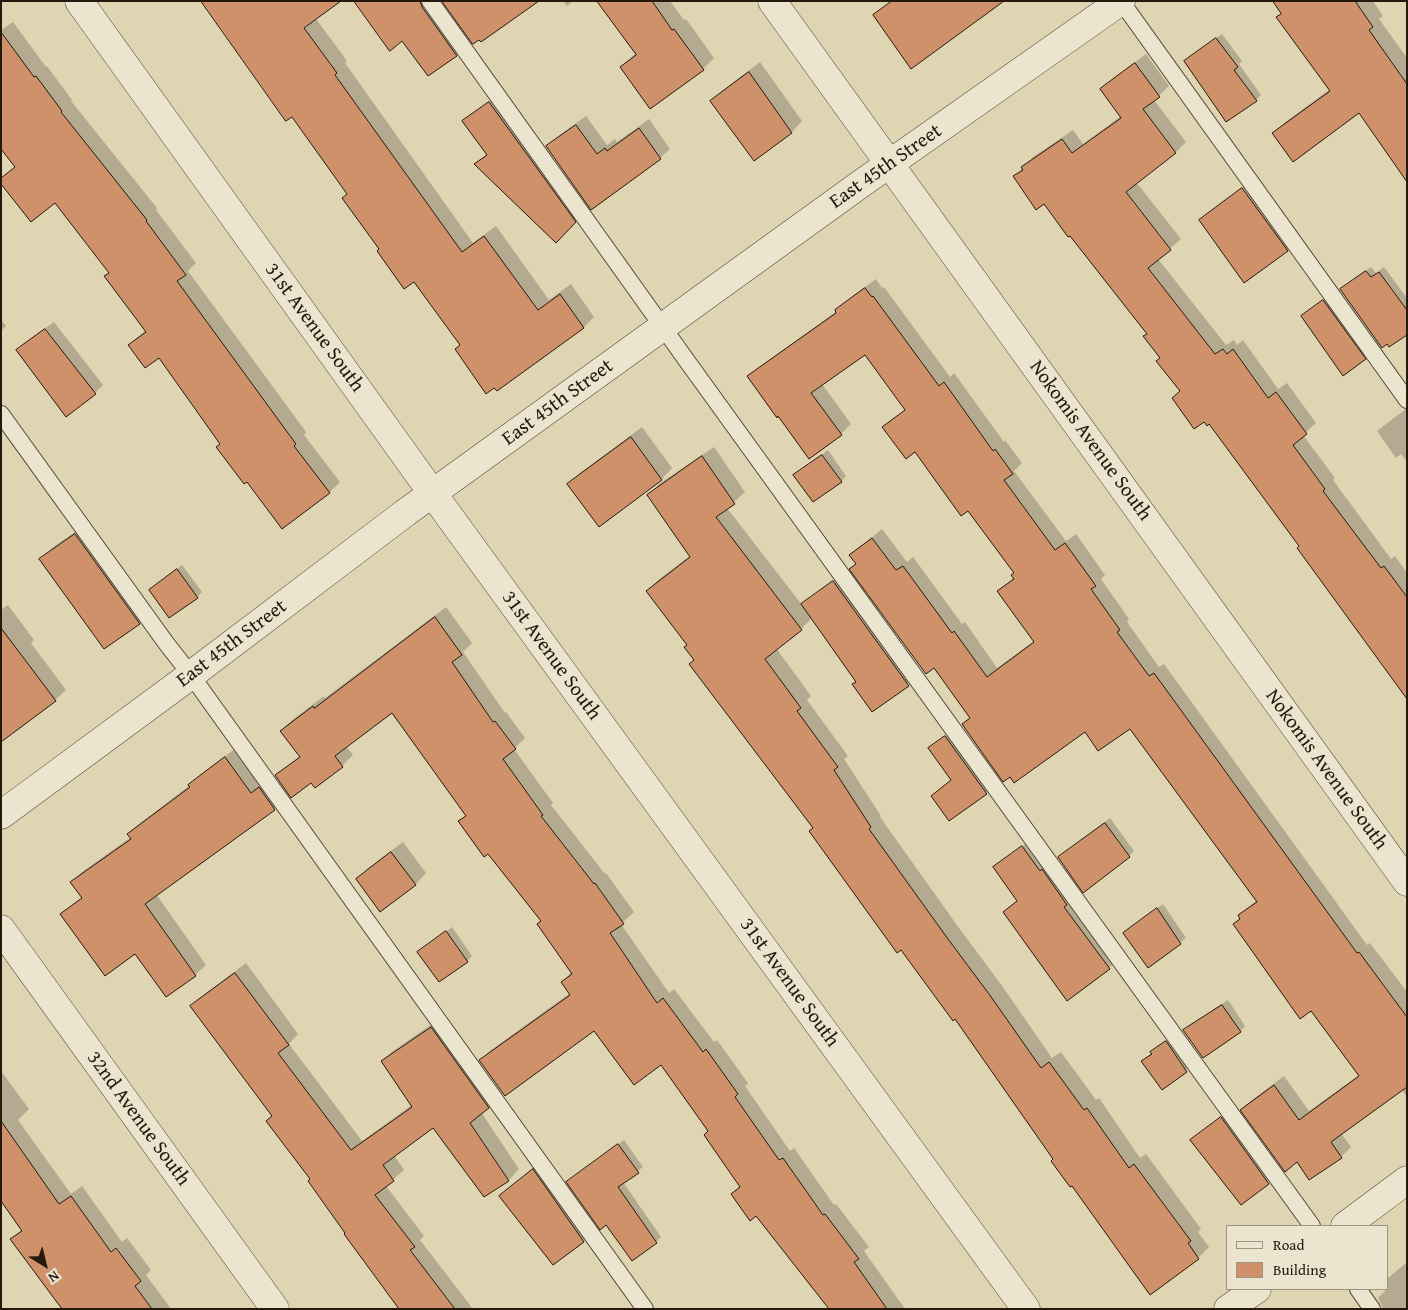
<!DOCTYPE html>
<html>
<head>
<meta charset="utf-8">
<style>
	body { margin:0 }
	#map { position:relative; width:1408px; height:1310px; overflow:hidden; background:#e0d5b3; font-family:"Gentium Book Plus",serif }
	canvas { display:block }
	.frame { position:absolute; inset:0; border:2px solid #25190d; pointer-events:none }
	.legend { position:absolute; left:1226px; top:1225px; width:162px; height:65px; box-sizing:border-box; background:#ebe4ce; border:1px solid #9c9381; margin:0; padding:6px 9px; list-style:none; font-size:15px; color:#25190d }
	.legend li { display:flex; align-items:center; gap:10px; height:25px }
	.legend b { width:25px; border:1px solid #9c9381 }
	.north { position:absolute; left:20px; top:1240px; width:50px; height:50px; -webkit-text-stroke:4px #ebe4ce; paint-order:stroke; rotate:144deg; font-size:14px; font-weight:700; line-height:20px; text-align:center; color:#25190d }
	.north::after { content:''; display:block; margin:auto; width:18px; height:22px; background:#25190d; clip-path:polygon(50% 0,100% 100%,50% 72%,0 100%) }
</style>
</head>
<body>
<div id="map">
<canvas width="1408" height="1310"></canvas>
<div class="frame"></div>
<ul class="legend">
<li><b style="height:6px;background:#ebe4ce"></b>Road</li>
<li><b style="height:14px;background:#ce9169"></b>Building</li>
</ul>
<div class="north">N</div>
</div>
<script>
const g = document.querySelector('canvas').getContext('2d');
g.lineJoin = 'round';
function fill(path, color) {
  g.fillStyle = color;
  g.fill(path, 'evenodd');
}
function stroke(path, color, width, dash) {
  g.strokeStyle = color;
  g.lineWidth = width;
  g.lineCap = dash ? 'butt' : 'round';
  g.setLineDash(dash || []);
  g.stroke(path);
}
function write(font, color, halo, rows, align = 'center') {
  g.font = font + ' "Gentium Book Plus",serif';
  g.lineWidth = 5;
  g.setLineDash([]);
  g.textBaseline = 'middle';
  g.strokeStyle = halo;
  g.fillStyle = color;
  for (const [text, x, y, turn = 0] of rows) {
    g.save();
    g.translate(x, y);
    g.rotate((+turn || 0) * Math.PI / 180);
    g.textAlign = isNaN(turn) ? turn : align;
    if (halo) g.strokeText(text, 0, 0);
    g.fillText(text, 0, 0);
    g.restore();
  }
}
const shadow = new Path2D(`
	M303,1L347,61L345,63L473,243L496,226L549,300L571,284L594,317L584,327L495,386L461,344L414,280L380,249L348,193L293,115Z
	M387,1H427L461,49L456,55Z
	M563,1H573L567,6Z
	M599,1H670L684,20L686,19L714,58L703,69L621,67L636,53Z
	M1274,1H1373L1383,16L1379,19L1407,58V179L1359,112L1274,133L1284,123L1330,89Z
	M13,22L46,67L47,66L72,100L71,101L157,208L156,210L196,263L188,271L306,432L304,435L340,482L329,493L221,444L160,356L129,345L146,330L110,273L55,202L1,179L16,166L1,147V30Z
	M1222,34L1242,61L1239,64L1261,95L1256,100L1191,56Z
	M1146,54L1169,86L1154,100L1186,142L1176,152L1136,182L1181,239L1158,259L1226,345L1234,340L1237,345L1243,340L1278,389L1287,383L1316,423L1303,435L1335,478L1333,480L1391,559L1395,556L1407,573V696L1301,546L1210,422L1173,398L1181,390L1148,333L1044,203L1015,176L1033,157L1073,130L1083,144L1121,116L1102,90L1112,79Z
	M760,62L802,121L792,132L754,159L712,101L723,90Z
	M495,97L580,216L556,241L475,164L488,154L469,116Z
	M586,116L607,145L615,139L617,142L649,119L670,149L660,158L592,208L548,146L557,137Z
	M1248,183L1292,245L1287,250L1206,215Z
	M1371,267L1376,273L1384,267L1407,298V333L1341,289Z
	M876,279L882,288L884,287L950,377L954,373L1004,442L1005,440L1022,463L1014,471L1066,541L1076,534L1105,575L1101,579L1129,619L1127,622L1159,667L1164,664L1367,945L1370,943L1407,992V1097L1401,1089L1341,1133L1351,1147L1341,1157L1298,1161L1242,1110L1252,1100L1284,1076L1309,1111L1359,1075L1312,1009L1234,924L1241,918L1239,915L1257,900L1131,727L1085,731L963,724L971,717L934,666L851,569L857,563L851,555L882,529L907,562L913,557L962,624L965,622L997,668L1034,641L999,591L1014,577L1015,573L968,509L915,451L884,427L906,409L865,353L822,384L851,424L841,434L809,457L749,377L759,367L837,311L846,301Z
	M1329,296L1370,353L1365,358L1302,316Z
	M1,320L6,326L1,331Z
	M54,322L103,385L95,393L18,350L26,342Z
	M1407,408V462L1401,454L1396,458L1377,431Z
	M642,427L672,468L662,479L599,525L569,484L580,473Z
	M714,447L745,492L727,508L802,605L839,576L913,680L872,710L854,684L857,681L812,618L801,629L776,648L811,696L807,700L848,756L844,759L881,816L880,817L959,928L1000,983L1052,1058L1061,1052L1096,1100L1099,1098L1140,1158L1146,1154L1201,1229L1198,1232L1209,1247L1198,1258L1054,1159L955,1018L815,827L695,659L688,645L647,591L658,580L691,555L648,495L659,484Z
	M828,450L846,476L841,482L795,475Z
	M86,524L150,612L139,623L41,559L52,548Z
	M182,565L202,592L197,597L150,590Z
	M8,605L34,640L31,643L66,690L55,700L1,730V610Z
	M446,607L472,643L463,652L505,713L506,712L525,738L514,749L553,803L551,805L605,874L606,873L634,912L621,924L669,993L674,989L714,1042L717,1040L748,1083L745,1086L790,1151L794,1148L834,1205L836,1204L869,1247L864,1251L905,1309H829L757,1214L733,1194L740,1186L709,1130L662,1063L594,1029L481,1060L491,1050L570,993L562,982L572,972L542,921L488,852L460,822L467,815L392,711L346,746L353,755L342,766L315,786L312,781L277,775L300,756L281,731L292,720L324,696L325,698Z
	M951,732L992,788L949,820L932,796L952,780L935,743Z
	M236,748L285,798L274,809L156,894L206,965L195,975L166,996L135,953L62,914L82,897L72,882L82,872L131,837L129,834L139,824L190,785L200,775Z
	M1110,818L1134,851L1129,856L1065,852Z
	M403,842L426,873L416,884L381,910L358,879L368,868Z
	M1028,842L1114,963L1109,968L1004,912L1018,900L995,867Z
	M1163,904L1186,938L1149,966L1130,928Z
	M452,927L472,956L467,961L419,952Z
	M246,963L298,1034L289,1044L362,1141L412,1105L382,1061L393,1051L442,1017L498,1096L481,1112L519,1169L509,1180L485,1196L433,1126L394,1155L404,1170L386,1186L424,1236L420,1240L473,1309L475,1307L477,1309H401L346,1233L311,1179L273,1116L192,1006L202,996Z
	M1228,1000L1245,1026L1240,1032L1184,1030L1190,1025Z
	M1172,1037L1191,1066L1162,1088L1143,1061L1157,1047Z
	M1,1071L29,1109L18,1120L71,1194L82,1186L122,1242L127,1238L151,1270L146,1275L171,1309H64L12,1239L22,1229L1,1199Z
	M1227,1113L1273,1178L1241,1203L1197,1136Z
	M624,1140L643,1167L623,1182L661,1237L656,1242L607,1223L568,1182Z
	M542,1161L593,1232L584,1241L554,1263L500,1196Z
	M1407,1262V1309H1383L1378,1298L1388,1288L1387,1279Z`);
const building = new Path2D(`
	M201,1H341L304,28L337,73L335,75L462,252L484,236L538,310L560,294L584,328L497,391L494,388L486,394L455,349L460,345L414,282L404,289L377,251L379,249L342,198L347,194L292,117L286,121Z
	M354,1H420L422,7L457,56L428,76L402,41L390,51Z
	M442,1H539L481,42L479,40L473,44Z
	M597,1H652L672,30L674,29L704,70L650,109L620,67L636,55Z
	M892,1H1004L911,69L873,15Z
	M1273,1H1355L1373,27L1369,30L1407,84V182L1359,113L1293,162L1272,133L1330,91L1276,17L1281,14Z
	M1,32L34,77L36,76L62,111L61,112L147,220L146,221L186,275L177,281L296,444L294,446L330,493L282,529L247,482L244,484L216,447L220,444L159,358L145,368L128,345L146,332L104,276L109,273L55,203L31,222L1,184V178L15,167L1,149Z
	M1216,38L1238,67L1234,70L1257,101L1226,122L1184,61Z
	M1135,63L1160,97L1143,109L1176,153L1126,192L1171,250L1148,268L1215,354L1223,349L1227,354L1233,349L1268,398L1276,392L1307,434L1293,445L1325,489L1323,491L1381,568L1384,566L1407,597V699L1297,548L1299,546L1209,424L1207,426L1204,422L1194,429L1172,398L1180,391L1156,361L1160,358L1143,336L1147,334L1070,236L1068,237L1044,204L1036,210L1013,176L1023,170L1021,167L1062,139L1072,153L1121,118L1100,89Z
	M749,72L792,133L754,161L710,101Z
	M489,102L576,222L556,243L474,164L487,155L462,121Z
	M576,125L597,154L605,148L607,151L639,128L661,159L591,210L546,146Z
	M1242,188L1288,251L1244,283L1199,220Z
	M1366,271L1371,277L1379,272L1407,310V335L1389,347L1387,344L1382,348L1340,289Z
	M865,288L872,297L873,296L939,386L944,382L993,451L995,449L1013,474L1004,480L1055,550L1065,543L1096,586L1091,589L1120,630L1117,632L1149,676L1154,673L1357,953L1359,952L1407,1017V1087L1331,1142L1342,1158L1309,1180L1297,1162L1285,1172L1240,1110L1274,1085L1299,1120L1359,1076L1311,1011L1300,1019L1233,924L1240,919L1238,915L1257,902L1130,729L1098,751L1085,732L1014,783L1010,777L1003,782L962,724L970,718L934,668L926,674L849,569L856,564L849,555L872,538L896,570L903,566L952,633L954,631L987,677L1034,642L997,591L1014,579L1011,575L1014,573L968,511L961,516L915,452L906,459L882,427L905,410L865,355L811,393L842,435L809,459L778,416L777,418L747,376L836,313L835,310Z
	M1323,300L1366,359L1343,376L1301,316Z
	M45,329L96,394L66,417L16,350Z
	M631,437L662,480L599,527L567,484Z
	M822,455L842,482L813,502L793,475Z
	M702,456L735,504L716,517L802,630L765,659L801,708L797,711L838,767L834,770L871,827L869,829L948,939L989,994L1041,1068L1049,1062L1084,1110L1087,1108L1129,1168L1134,1164L1191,1241L1188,1243L1199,1259L1150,1295L1072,1186L1070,1187L1051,1161L1053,1159L955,1019L953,1021L901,950L897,953L809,831L813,828L689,664L694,660L684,647L687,645L646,591L690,557L647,495Z
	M75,534L140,624L104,649L39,559Z
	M177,569L198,598L169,618L149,590Z
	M833,581L909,686L872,712L852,684L856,682L801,604Z
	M435,617L462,655L452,662L493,722L495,721L516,749L503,759L543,815L541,816L594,884L595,883L624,924L610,933L657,1003L663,998L703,1052L706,1049L738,1094L735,1097L779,1160L783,1158L823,1215L825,1214L859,1259L854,1262L887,1309H829L756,1216L750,1221L731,1194L740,1187L704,1135L708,1131L661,1065L634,1085L594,1031L505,1096L479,1060L570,995L561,982L572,974L537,924L541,921L488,854L484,857L458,821L466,816L392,713L335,756L343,767L315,788L311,783L291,798L275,775L300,757L280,731L313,706L314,708Z
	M1,628L56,701L1,742Z
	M945,736L987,794L949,821L931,796L951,780L928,748Z
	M225,757L251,793L259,787L275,810L145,904L196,976L166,997L135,954L105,976L60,914L82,898L70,882L131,839L127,834L190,787L188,785Z
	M1105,823L1130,857L1083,893L1058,857Z
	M1022,846L1040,871L1042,869L1067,905L1064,907L1110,969L1067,1001L1003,912L1017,901L993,867Z
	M391,852L416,885L380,912L356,879Z
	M1157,908L1181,944L1148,968L1123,933Z
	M446,931L468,962L439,982L417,952Z
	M235,973L289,1045L278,1053L351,1150L412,1107L381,1061L431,1027L489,1108L470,1123L509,1181L484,1197L433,1128L383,1165L394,1181L375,1195L415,1247L410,1250L455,1309H399L344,1234L345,1233L308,1181L310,1179L266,1121L272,1116L190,1006Z
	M1222,1005L1241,1032L1203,1058L1183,1030Z
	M1166,1041L1187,1072L1162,1090L1141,1061L1152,1054L1150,1052Z
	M1221,1117L1269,1184L1241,1205L1190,1140Z
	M1,1121L59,1204L71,1196L111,1252L116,1248L141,1281L135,1286L152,1309H62L10,1239L22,1231L1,1201Z
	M618,1144L639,1173L618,1187L657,1243L632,1261L606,1225L600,1230L566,1182Z
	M533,1169L584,1242L553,1265L499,1196Z`);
const lane = new Path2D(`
	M430,1L687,361L1312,1226
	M1121,1L1407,400
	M1,414L166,643L191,675L645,1309
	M1358,1289L1372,1309`);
const street = new Path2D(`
	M79,1L433,494L1026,1309
	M772,1L1407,882
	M1,815L191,675L405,513L862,183L1121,1
	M1,929L275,1309
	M1345,1226L1407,1180
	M1228,1309L1257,1289`);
const streetNames = [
	["East 45th Street",886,167,-35],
	["31st Avenue South",314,328,54],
	["East 45th Street",558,403,-36],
	["Nokomis Avenue South",1090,441,54],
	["East 45th Street",232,644,-37],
	["31st Avenue South",551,656,54],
	["Nokomis Avenue South",1326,770,54],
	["31st Avenue South",789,983,54],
	["32nd Avenue South",138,1119,54]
];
fill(shadow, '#0003');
fill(building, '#ce9169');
stroke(building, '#25190d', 1);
stroke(lane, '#544836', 18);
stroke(street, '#544836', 29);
stroke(lane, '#ebe4ce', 16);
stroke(street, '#ebe4ce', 28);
write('20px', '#25190d', '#ebe4ce', streetNames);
</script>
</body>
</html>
